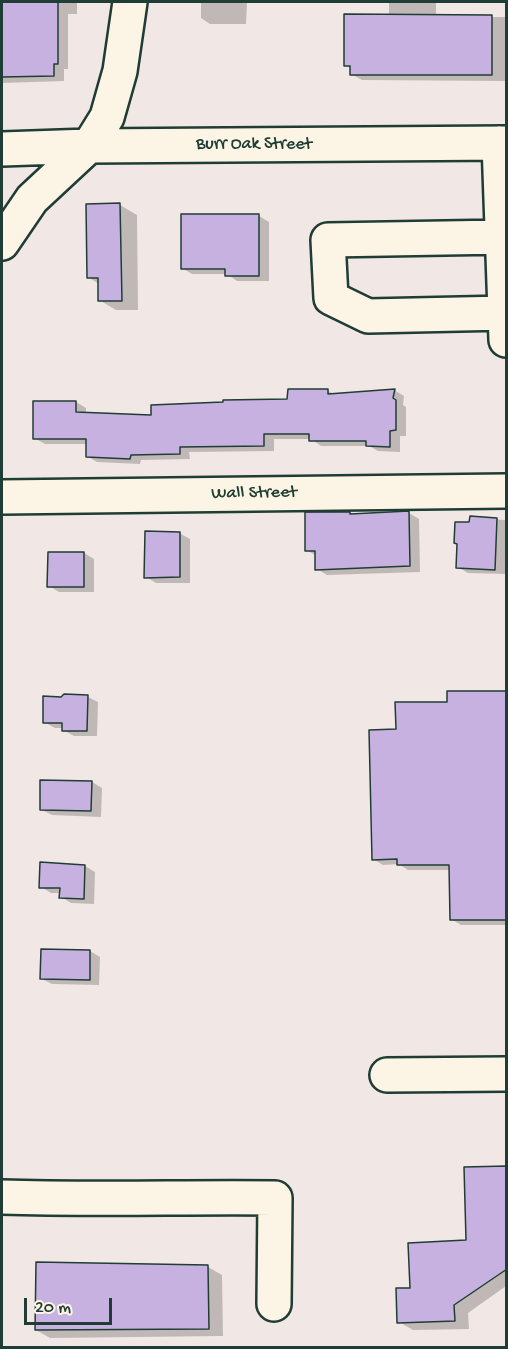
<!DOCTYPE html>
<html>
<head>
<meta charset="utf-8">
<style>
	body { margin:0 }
	#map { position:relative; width:508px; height:1349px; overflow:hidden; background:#f1e7e4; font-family:"Gochi Hand",sans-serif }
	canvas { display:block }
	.frame { position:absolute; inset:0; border:3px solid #1f3d34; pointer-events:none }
	.scale { position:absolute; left:24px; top:1298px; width:88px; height:27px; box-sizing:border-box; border:3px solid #1f3d34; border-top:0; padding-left:8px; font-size:18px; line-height:21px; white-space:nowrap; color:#1f3d34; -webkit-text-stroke:4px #fcf5e5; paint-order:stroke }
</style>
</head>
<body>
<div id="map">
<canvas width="508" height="1349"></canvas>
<div class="frame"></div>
<div class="scale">20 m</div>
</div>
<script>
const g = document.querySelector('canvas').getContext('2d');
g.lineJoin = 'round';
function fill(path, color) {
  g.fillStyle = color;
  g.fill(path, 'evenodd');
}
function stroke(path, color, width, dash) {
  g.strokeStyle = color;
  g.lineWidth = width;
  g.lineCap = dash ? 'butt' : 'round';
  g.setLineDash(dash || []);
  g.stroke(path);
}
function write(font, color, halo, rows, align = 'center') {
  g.font = font + ' "Gochi Hand",sans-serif';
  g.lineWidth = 4.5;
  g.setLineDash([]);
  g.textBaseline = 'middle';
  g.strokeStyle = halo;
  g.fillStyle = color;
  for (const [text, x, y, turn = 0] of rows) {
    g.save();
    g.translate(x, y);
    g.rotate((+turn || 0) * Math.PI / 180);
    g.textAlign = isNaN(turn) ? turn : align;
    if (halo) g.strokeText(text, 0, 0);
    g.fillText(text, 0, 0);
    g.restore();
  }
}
const shadow = new Path2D(`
	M2,2H77V14H68V69H64V81L2,83Z
	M201,2H247L246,24H210L201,18Z
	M389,2H436V17H506V81L362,80L351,74V68L346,65L389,16Z
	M120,205L137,215L138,310H116L99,300V284L88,277Z
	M183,216H259L269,222V281H237L227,274H192L182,268Z
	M327,390L335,395L394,390L404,396L403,405L406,407V436H400V452L378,451L369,446H321L311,439H274V451L189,452L190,459L141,460L140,464L97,462L87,456V444H45L34,438L76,402L86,408V413L152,416L289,401Z
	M409,513L419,519L420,572L327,575L317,569V556L306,550L350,514L352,515Z
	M471,518L506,520V574L468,573L457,567Z
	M179,533L190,539V583H156L146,577Z
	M84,553L94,559V592H59L49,586Z
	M506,693V925H461L451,919V870H408L399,864L383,865L373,859L397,731L449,703Z
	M88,697L98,702L97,736H74L63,730L64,728H55L44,722Z
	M92,782L102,788L101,817L52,815L42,810Z
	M85,866L95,872L94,904L71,903L61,897V893H51L41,887Z
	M90,951L100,957L99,985L52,984L42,979Z
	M506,1167V1286L468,1313L469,1329L413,1330L399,1322L411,1289L468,1242Z
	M208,1267L222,1275L223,1336L50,1338L36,1330Z`);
const building = new Path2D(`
	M2,2H58V64H54V76L2,77Z
	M344,14L492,15V75H350V66H344Z
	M120,203L122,301H98V278H87L86,204Z
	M181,214H259V276H225V269H181Z
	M288,389H328V394L395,389L393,398L396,400V430L390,431V447L366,446V441H309V434H264V446L180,447V454L131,455L130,459L86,457V439H33V401H76V412L151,415V405L223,402V400L287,399Z
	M409,511L410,566L315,570V551H305V512H350V514Z
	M470,516L497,518L495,570L456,568L457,544L454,543L455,522H469Z
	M145,531L180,532V577L144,578Z
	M48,552H84V587H47Z
	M447,691H507V920H450L449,865H397V859L372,860L369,730L396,729L395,702H447Z
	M64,694L88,695L87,731H62V723H43V696L61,697Z
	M40,780L92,781L91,811L40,810Z
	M40,862L85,865L84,899L59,898L60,888H39Z
	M41,949L90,950V980L40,979Z
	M507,1166V1269L454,1305L455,1321L397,1323L396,1288H410L408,1243L466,1240L464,1167Z
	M36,1262L208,1265L209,1329L35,1330Z`);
const minor = new Path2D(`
	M499,143L506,340
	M2,149L89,146L506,143
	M503,237L328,240L331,298L368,316L506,313
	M2,243L32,199L89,146L107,117L120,71L130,2
	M2,497L506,491
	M387,1075L506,1074
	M2,1197C93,1200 184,1197 275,1198L274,1304`);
const streetNames = [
	["Burr Oak Street",254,145],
	["Wall Street",254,494,-1]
];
fill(shadow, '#0003');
fill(building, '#c6b1e0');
stroke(building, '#1f3d34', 1.5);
stroke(minor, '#1f3d34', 38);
stroke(minor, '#fcf5e5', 33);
write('18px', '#1f3d34', '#fcf5e5', streetNames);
</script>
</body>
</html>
